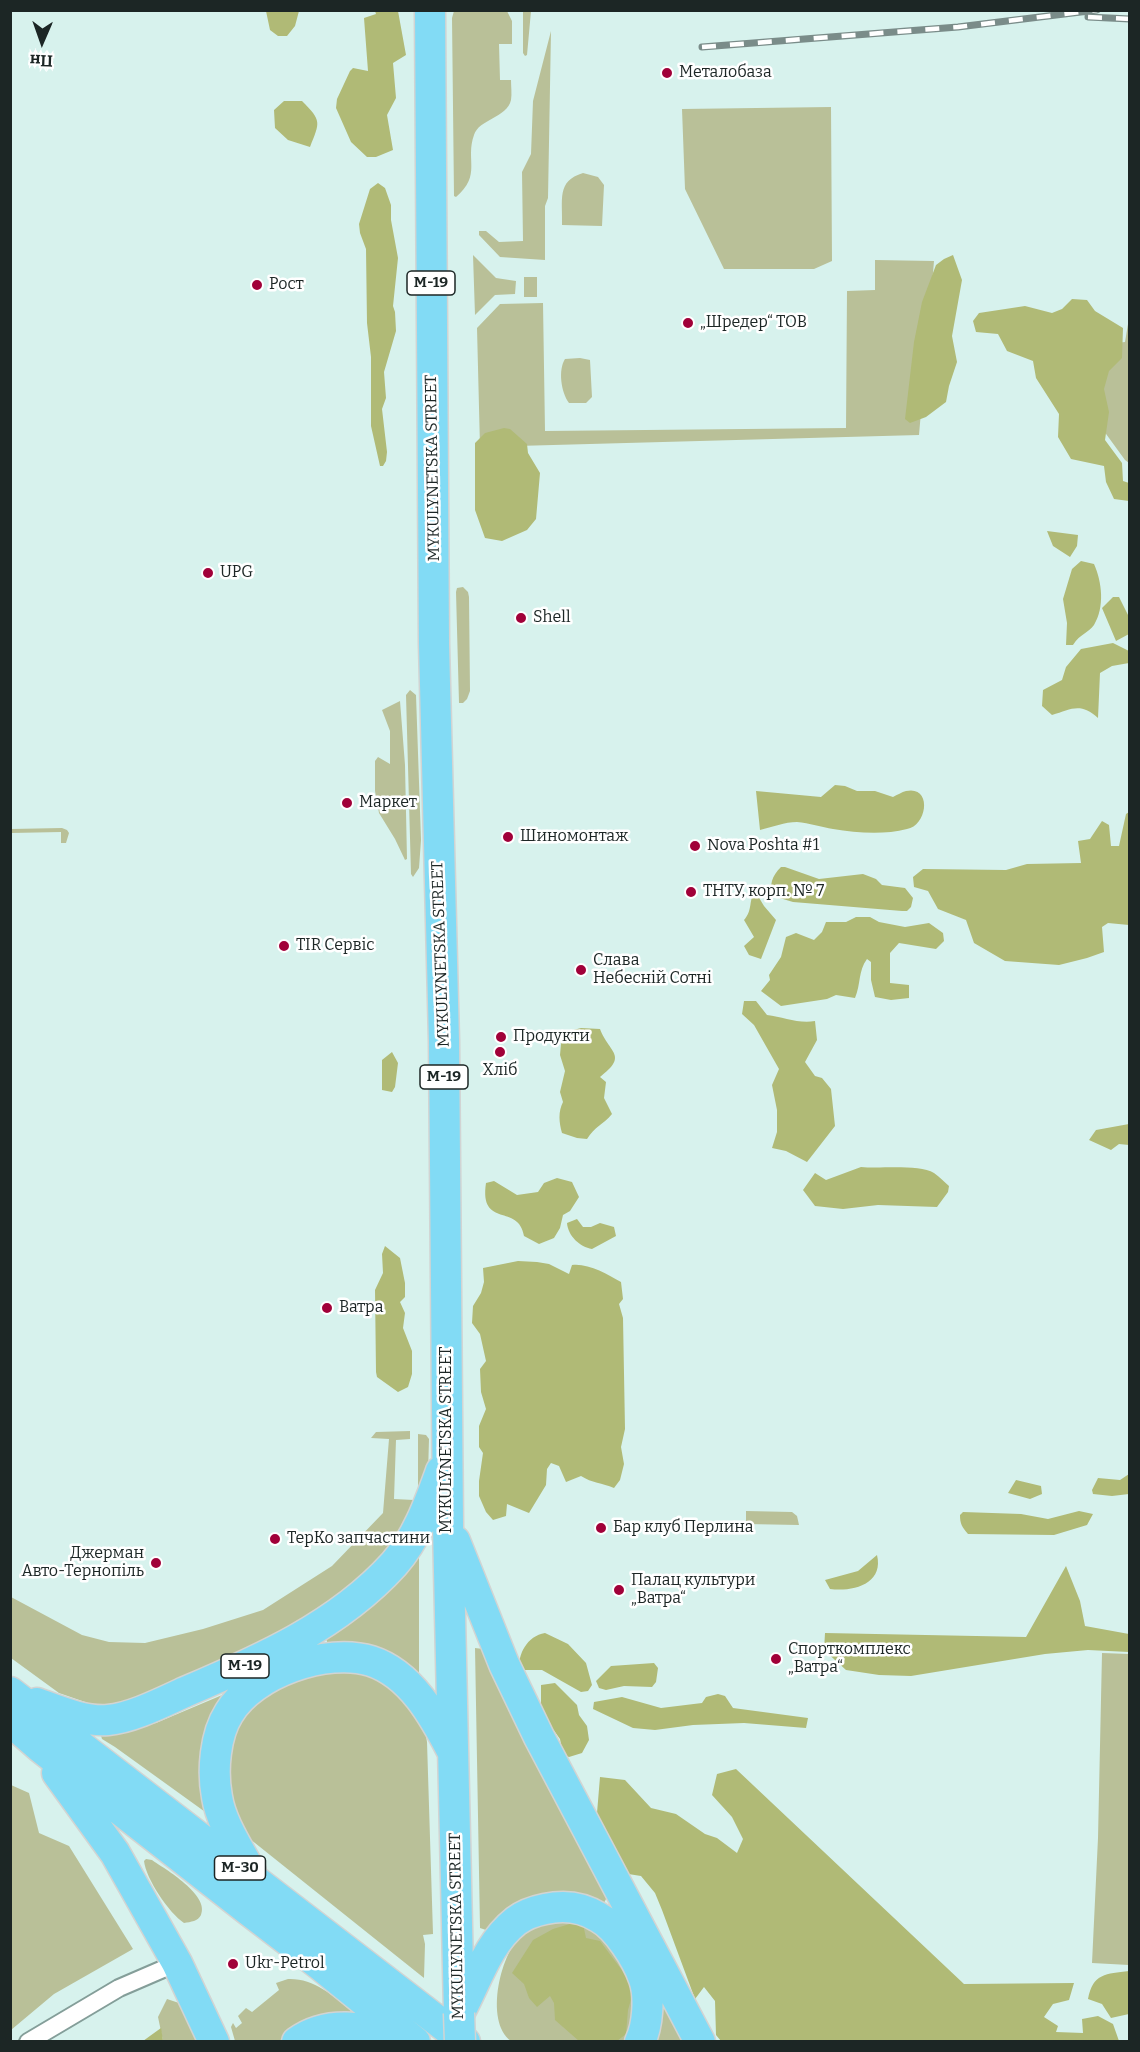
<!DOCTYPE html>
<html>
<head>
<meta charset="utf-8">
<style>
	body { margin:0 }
	#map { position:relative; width:1140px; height:2052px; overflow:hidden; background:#d7f2ed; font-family:Bitter,serif }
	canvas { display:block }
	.frame { position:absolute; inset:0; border:12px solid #1c2625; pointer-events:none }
	.north { position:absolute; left:12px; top:12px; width:60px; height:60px; -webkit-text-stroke:4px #fff; paint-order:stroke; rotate:182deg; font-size:16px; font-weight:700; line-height:24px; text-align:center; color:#1c2625 }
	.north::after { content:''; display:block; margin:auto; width:21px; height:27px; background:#1c2625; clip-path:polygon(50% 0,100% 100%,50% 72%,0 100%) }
</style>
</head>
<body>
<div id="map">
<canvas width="1140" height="2052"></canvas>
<div class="frame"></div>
<div class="north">Пн</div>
</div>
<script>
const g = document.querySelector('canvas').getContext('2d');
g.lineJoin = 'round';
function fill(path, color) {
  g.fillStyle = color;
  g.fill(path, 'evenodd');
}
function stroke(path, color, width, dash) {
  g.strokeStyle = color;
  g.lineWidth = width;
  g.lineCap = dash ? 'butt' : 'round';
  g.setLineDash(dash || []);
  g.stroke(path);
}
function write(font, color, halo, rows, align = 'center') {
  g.font = font + ' Bitter,serif';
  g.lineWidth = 5;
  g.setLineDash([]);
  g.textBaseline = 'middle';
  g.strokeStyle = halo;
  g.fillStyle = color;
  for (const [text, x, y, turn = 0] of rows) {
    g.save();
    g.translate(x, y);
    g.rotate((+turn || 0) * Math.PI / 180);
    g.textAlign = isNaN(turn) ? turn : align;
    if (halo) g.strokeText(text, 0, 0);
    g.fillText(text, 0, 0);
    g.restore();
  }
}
const green = new Path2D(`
	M454,11H507L512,21V44H499L500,80H511C511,86 512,94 511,100C507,118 479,119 474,135C465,160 482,175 456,197L454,196L452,18Z
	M523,11H531L527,55L525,56L523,53Z
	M551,31L548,198L545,206V260L500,257L479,235V231H486L499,242L523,241L522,172L531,154L533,101Z
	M831,107L832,261L814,269H724L685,189L682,109Z
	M583,173L598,177L604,185L602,226L562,225C563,200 556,181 583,173Z
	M473,255L496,278L516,281L515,294L495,295L475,315Z
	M875,260L934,261L919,435L480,447L477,328L500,304L543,303L545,431L846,428L847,291L875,290Z
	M524,277H537V297H524Z
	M1129,318V463L1125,460L1093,416L1099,345L1125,342Z
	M580,358L590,360L592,397L586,403H569C561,392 558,370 565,359Z
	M463,587L468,592L469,597L470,691L467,699L463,703H459L456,592L457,588Z
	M410,690L416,695L421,840L419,868L413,877L411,874L406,695Z
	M400,701L405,765L407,859L405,860L395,839L379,813L375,791V761L378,757L390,764V731L382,710Z
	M62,828L67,830L69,833L66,843H61V832L11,833V829Z
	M410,1431V1439L396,1440L394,1499L414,1500L415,1514L359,1583L269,1641L184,1681L113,1707L88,1703L59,1693L11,1658V1597L82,1635L109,1642L145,1643L203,1629L263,1610L332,1566L383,1513L389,1439L371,1438L376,1432Z
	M418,1434L426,1435L429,1439L428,1474L418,1489Z
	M746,1511L792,1512L797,1516L799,1525L746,1524Z
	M419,1545V1682L328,1645L325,1635Z
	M475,1648L483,1649L607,1897L604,1903L510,1916L486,1930L480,1928Z
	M1102,1653L1129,1654V1965L1092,1963L1098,1838Z
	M368,1669L423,1718L427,1742L433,1934L423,1935L425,1944L424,1978L250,1839L234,1820L225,1746L241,1711L303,1673Z
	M227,1693L208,1814L115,1747L102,1739L100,1732L156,1723Z
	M11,1785L29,1793L39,1833L69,1846L133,1949L54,1994L11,2030Z
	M146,1859L152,1860C165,1869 210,1895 201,1915C198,1921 191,1922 184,1923C169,1913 146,1879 144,1861Z
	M570,1920L608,1932L639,1988L629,2041H511C484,2022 500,1950 525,1932C538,1923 555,1922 570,1920Z
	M288,1979C313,1978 333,1995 351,2011L350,2013H336L316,2018L283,2041H235L231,2027L233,2023L236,2028L242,2023L238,2016L246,2008L252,2012L279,1990L276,1983Z
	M659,1992L689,2041L650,2042Z
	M167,1999L182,2004L202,2041H163L158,2017Z`);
const forest = new Path2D(`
	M266,11H299L295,26L287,36H278L270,30Z
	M375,11H398L406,55L393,63L396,98L387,115L393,150L376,157H367L351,142L336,108L337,99L350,71L353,68L368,71L364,18L376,14Z
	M284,101H302C322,121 320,122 310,147L288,140L275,128L274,110Z
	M378,183L385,188L391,205V220L398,258L393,306L395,312L396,331L384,372L386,398L382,409L387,452L386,461L383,466H380L371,426V357L367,323L366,249L360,233L359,224L370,189Z
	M953,255L962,280L952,336L957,362L949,386L946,402L926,417L910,423L905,419L914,342L922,302L936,265L944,259Z
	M1072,299L1087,300L1095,311L1123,328L1122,358L1109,371L1104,389L1109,412L1105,440L1122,463L1123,481L1129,483V501L1114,499L1106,482L1104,466L1071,459L1058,437L1059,414L1036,378L1033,361L1007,351L998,334L976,332L973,321L979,313L1025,306L1052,313L1062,309Z
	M504,428L510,429L527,444L528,453L540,473L536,519L527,530L502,541L485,538L475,510V443L485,433Z
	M1047,531L1078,535L1077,546L1070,557L1053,546Z
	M1081,561L1094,564C1102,582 1105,607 1094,625C1088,633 1080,634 1073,645H1066L1067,623L1063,599L1072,569Z
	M1113,597H1119L1129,617V634L1116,641L1102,608Z
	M1113,643L1129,651V663L1112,666L1100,673L1098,718C1081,702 1071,709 1052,715L1042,706L1043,690L1062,680L1066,667L1081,649Z
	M835,785L845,786L857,791H875L893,797C897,795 902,792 906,791C932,785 928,825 907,829C884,835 857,833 833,829C822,827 809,823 797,822C785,822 772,827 760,830L756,791L821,797Z
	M1129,812V925L1108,923L1102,927L1104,952L1087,958L1059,965L1005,961L974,943L966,920L938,909L928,891L914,887L913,877L923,869L1006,870L1027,864L1081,863L1078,841L1090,839L1102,821L1109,825L1111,846H1119L1126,814Z
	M781,867H785L819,879L863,874L876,879L882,885L905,888L913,898L911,907L907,911H902L793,902L773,896C769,884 772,876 781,867Z
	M755,891L764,906L776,920L761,959L749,955L744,946L754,937L744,920C753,910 748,902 755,891Z
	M856,917H870L879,922L905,927L929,923L943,933L944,941L936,949L899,943L890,953V983L909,985V998L891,1000L875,997L871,980V962L867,959C858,971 861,984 855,998L836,995L827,999L781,1006L761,991L770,980L769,975L781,957L786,937L796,933L814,940L822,932L826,922H846Z
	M744,1001H756L767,1015C783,1017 799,1024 815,1021L817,1040L805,1062L815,1076L822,1078L831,1089L835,1126L807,1162L786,1151L772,1148L777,1132V1110L772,1085L779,1069L754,1025L742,1014Z
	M581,1028L600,1029C609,1053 629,1055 600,1077L606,1082L604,1098L612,1114C603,1125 595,1126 587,1139L577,1138L562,1133C559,1122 558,1112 563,1102L560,1092L565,1071L560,1055L562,1033Z
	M392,1052L398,1063L395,1087L392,1092L382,1090V1060Z
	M1129,1124V1145L1119,1144L1111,1150L1089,1140L1096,1130Z
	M861,1167C880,1169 919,1164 934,1173C940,1177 944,1182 949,1186L948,1192L937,1207L878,1205L843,1209L815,1206L803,1190L815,1173L826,1180Z
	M557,1178L572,1182L579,1197L570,1211L563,1215L560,1228L554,1238L539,1244L524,1236C519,1203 479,1229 486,1183L494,1181L517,1195L538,1192L544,1183Z
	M577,1219L583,1227H591L600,1223L614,1227L616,1236L592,1249C580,1247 568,1236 567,1223Z
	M385,1246L400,1258L405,1283V1297L400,1302L405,1313L403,1328L412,1351V1374L408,1387L398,1392L377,1377L376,1372L375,1290L383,1273L382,1254Z
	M518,1261L537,1262L549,1264L569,1274L572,1265C588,1263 607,1274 621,1282L623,1299L619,1304L623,1318L625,1429L621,1447L624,1464L620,1480L614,1488C602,1483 592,1483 581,1476L566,1482L559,1466L551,1463L547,1469L546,1485L529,1513L507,1504L506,1516L493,1520L486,1512L479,1496V1481L483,1453L479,1447V1426L486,1409L481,1392L480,1369L486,1361L480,1334L472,1323L473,1306L481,1293L484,1282L483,1268Z
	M1129,1474V1494L1112,1496L1093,1494L1092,1490L1098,1478L1120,1480Z
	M1016,1480L1041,1486L1042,1494L1030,1499L1008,1493Z
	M1079,1511L1093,1514L1087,1525L1054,1535L968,1534C962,1527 960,1524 960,1515L963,1512L1021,1514L1048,1519Z
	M877,1555C884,1584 853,1592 830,1589L825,1580L858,1571Z
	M1066,1566L1080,1601L1085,1626L1129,1634V1652L1088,1650L1045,1654L911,1676L879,1675L846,1670L824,1650L825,1633L1026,1637Z
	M545,1633L568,1644L586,1663L592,1685L588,1691L581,1692L542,1670H519C518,1654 527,1636 545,1633Z
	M654,1663L658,1668L656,1682L652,1687L624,1686L606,1690L599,1688L596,1681L611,1666Z
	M555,1683L577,1705L579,1715L587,1726L589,1740L582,1753L569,1757L563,1754L560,1739L541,1712V1685Z
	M718,1694L725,1696L733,1708L808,1718L806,1728L744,1723L693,1725L655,1730L633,1728L593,1709L594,1702L622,1697L661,1708L702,1703L706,1697Z
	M736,1769L964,1984L1074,1983L1069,2000L1053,2004L1044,2017L1058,2026L1056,2032L1083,2033L1082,2019L1098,2016L1113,2024L1119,2041H721L716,2035L715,2001L704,1987L695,1999L662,1910L655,1893L641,1876L622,1873L597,1813L600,1777L625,1780L651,1808L676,1814L705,1834L717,1838L737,1853L743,1839L732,1817L712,1795L717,1774Z
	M573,1923L583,1924L586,1938L600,1941L627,1977L632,1996L628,2010L626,2034L617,2041H579L555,2020L554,2003L550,1996L537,2007L529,1998L524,1984L512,1973L533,1940L553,1929Z
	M1129,1971V2014L1111,2018L1102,2004L1088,1999C1093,1973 1106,1974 1129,1971Z
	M161,2027L163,2041H143L161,2028Z`);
const street = new Path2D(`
	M28,2042L119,1988L177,1963`);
const highway = new Path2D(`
	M430,10L434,644L444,1041L448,1526L459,2013
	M455,1541L504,1664L539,1737L700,2042
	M10,1692L465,2042
	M37,1703C59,1711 85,1722 108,1720C132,1718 163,1702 185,1692C260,1660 338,1626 394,1564C417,1538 429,1504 441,1471
	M10,1721L41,1748L248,1910L320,1965L415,2042
	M57,1773L115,1853L177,1963L214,2042
	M251,1872C239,1849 221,1823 217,1797C212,1771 215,1735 229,1713C253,1673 327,1647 371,1661C411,1674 434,1716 452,1751
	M461,2010C477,1980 488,1943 516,1921C524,1915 535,1911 545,1909C563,1905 582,1907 598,1917C617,1927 637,1959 644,1979C650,1996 648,2025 640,2042
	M297,2042C329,2018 369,2029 404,2037`);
const rail = new Path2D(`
	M1088,17L1130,19
	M702,47L958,27L1097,10`);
const highwayBridge = new Path2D(`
	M459,2013L460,2042`);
const markers = [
	[667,73,6,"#a10139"],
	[257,285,6,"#a10139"],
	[688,323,6,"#a10139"],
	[208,573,6,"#a10139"],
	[521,618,6,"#a10139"],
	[347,803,6,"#a10139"],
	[508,837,6,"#a10139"],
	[695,846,6,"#a10139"],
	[691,892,6,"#a10139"],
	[284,946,6,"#a10139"],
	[581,970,6,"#a10139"],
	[501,1037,6,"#a10139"],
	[500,1052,6,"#a10139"],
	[327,1308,6,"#a10139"],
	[601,1528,6,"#a10139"],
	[275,1539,6,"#a10139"],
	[156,1563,6,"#a10139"],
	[619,1590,6,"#a10139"],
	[776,1659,6,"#a10139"],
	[233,1964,6,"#a10139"]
];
const shields = [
	[431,283,48],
	[444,1077,48],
	[245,1666,48],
	[240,1868,51]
];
const shieldNames = [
	["М-19",431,283],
	["М-19",444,1077],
	["М-19",245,1666],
	["М-30",240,1868]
];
const poiNames = [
	["Металобаза",679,73],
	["Рост",269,285],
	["„Шредер“ ТОВ",700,323],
	["UPG",220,573],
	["Shell",533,618],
	["Маркет",359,803],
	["Шиномонтаж",520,837],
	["Nova Poshta #1",707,846],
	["ТНТУ, корп. № 7",703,892],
	["TIR Сервіс",296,946],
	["Слава",593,961],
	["Небесній Сотні",593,979],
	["Продукти",513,1037],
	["Хліб",500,1071,"center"],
	["Ватра",339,1308],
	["Бар клуб Перлина",613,1528],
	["ТерКо запчастини",287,1539],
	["Джерман",144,1554,"right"],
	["Авто-Тернопіль",144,1572,"right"],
	["Палац культури",631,1581],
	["„Ватра“",631,1599],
	["Спорткомплекс",788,1650],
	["„Ватра“",788,1668],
	["Ukr-Petrol",245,1964]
];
const streetNames = [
	["MYKULYNETSKA STREET",433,468,-91],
	["MYKULYNETSKA STREET",441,954,-92],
	["MYKULYNETSKA STREET",447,1440,-90],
	["MYKULYNETSKA STREET",457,1926,-91]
];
fill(green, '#b9c098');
fill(forest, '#b0ba76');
stroke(street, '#849e99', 20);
stroke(highway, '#d2d4d3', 33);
stroke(street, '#fff', 16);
stroke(highway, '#82dbf5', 30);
stroke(rail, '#7a8c89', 7);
stroke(rail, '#fff', 4.5, [14]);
stroke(highwayBridge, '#d2d4d3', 33, []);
stroke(highwayBridge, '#82dbf5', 30);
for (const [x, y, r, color] of markers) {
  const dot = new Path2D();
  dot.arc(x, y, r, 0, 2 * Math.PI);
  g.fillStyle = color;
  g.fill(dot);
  stroke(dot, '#fff', 2);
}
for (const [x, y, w] of shields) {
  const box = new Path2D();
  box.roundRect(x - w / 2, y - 12, w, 24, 4.5);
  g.fillStyle = '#fff';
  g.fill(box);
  stroke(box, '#1c2625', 1.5);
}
write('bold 15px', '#1c2625', null, shieldNames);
write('16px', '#1c2625', '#fff', poiNames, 'left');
write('16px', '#1c2625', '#fff', streetNames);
</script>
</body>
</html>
